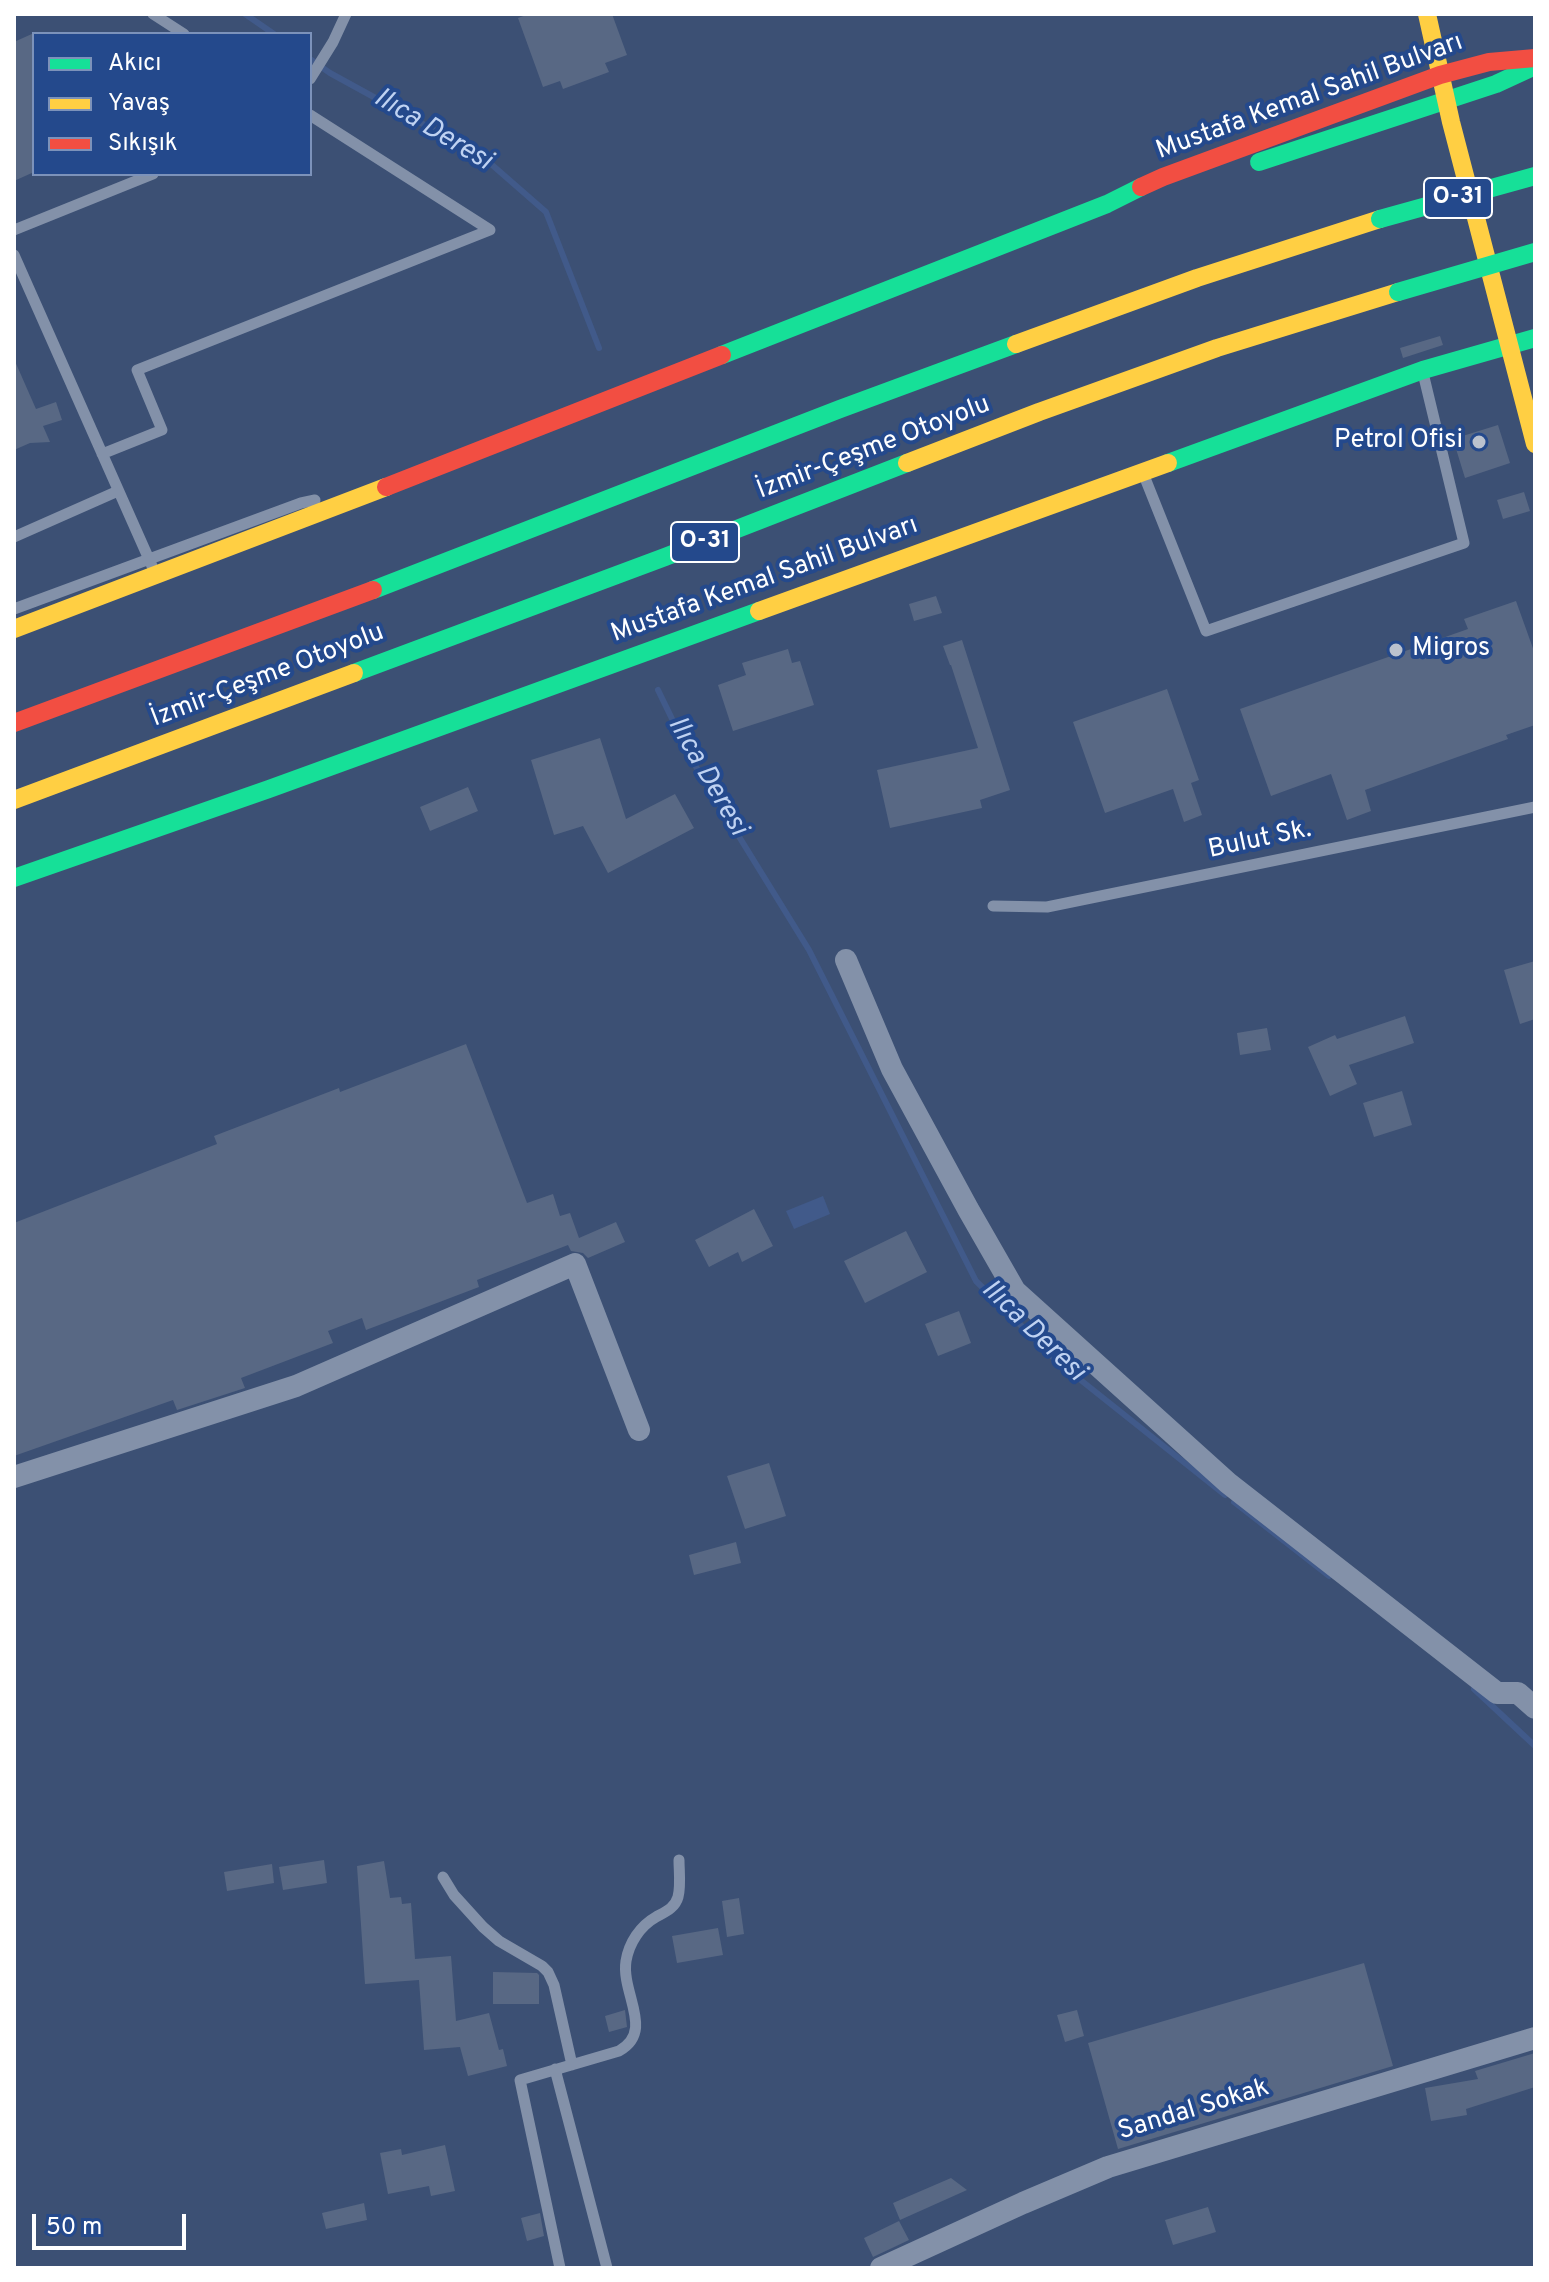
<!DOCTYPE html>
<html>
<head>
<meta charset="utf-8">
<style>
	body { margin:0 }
	#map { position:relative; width:1549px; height:2282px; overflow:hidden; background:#3c5074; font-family:Overpass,sans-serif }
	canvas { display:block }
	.frame { position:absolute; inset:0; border:16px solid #fff; pointer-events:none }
	.legend { position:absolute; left:32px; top:32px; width:280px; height:144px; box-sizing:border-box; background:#24498c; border:2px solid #7c92ba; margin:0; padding:10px 14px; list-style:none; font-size:24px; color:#fff }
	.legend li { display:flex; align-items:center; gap:16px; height:40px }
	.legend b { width:40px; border:2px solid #7c92ba }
	.scale { position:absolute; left:32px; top:2214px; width:154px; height:36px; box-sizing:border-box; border:4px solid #fff; border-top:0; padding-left:10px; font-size:24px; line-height:28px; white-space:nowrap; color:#fff; -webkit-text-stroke:6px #24498c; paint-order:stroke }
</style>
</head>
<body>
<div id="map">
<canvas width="1549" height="2282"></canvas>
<div class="frame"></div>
<ul class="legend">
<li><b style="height:10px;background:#16e098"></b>Akıcı</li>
<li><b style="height:10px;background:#ffcf43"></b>Yavaş</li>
<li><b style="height:10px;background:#f24e42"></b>Sıkışık</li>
</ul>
<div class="scale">50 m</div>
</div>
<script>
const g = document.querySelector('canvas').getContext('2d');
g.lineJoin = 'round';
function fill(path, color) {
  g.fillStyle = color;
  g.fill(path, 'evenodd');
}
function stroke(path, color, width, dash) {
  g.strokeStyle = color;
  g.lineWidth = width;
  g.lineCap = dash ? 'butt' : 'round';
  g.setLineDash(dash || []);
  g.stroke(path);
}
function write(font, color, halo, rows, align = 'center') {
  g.font = font + ' Overpass,sans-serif';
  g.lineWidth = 8;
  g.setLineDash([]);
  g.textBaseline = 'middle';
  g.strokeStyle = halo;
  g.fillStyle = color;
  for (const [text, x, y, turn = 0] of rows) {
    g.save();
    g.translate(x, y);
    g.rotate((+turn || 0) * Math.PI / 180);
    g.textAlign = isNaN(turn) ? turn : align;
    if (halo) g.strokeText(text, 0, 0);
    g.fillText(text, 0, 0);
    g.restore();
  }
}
const water = new Path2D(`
	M823,1196L830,1214L794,1229L786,1211Z`);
const stream = new Path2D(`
	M245,14L274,34
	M310,59L330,73L483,157L546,212L599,348
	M658,690L693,762L809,950L976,1281L1058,1362L1225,1495
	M1234,1502L1329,1576
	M1474,1689L1535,1746`);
const building = new Path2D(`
	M529,14H612L627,55L605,63L609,72L563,89L560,81L543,87L518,18Z
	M34,33V172L14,181V42Z
	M1440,336L1443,345L1403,358L1400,348Z
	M14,359L36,409L56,402L62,420L43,426L50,442L30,443L14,450Z
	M1498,425L1510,463L1465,478L1453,439Z
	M1524,492L1530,511L1503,519L1497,500Z
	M936,596L942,613L914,621L909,604Z
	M1516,601L1535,654V725L1506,735L1508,739L1365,790L1371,811L1347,820L1331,774L1271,796L1240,709L1468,629L1464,619Z
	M962,640L1010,790L980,800L982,808L890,828L877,770L978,748L951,665H950L943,646Z
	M788,649L792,663L800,661L814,705L733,731L718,685L746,675L742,663Z
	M1167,689L1199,780L1191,783L1202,815L1184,822L1173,789L1105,813L1073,722Z
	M600,738L626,819L675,794L694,828L608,873L583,826L554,835L531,760Z
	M468,787L478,811L430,831L420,807Z
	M1535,961V1019L1520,1024L1504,970Z
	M1405,1016L1414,1043L1349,1065L1357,1084L1330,1096L1308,1047L1335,1035L1337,1039Z
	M1267,1028L1271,1050L1240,1055L1237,1033Z
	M466,1044L527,1203L553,1194L560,1216L570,1213L579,1238L616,1222L625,1242L588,1258L583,1253L571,1251L568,1245L477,1280L479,1287L366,1330L362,1318L328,1331L333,1343L241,1378L245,1388L177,1410L173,1400L14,1456V1223L217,1144L214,1136L339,1088L340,1092Z
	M1402,1091L1412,1125L1374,1137L1363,1103Z
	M754,1209L773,1246L742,1262L738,1252L709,1267L695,1240Z
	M906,1231L927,1272L865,1303L844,1261Z
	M959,1311L971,1343L938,1356L925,1324Z
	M769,1463L786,1516L745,1529L727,1476Z
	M736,1542L741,1563L694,1575L689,1555Z
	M324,1860L327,1883L283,1890L279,1867Z
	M384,1861L390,1898L401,1897L402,1904L411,1903L415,1959L451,1956L456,2021L489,2013L499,2050L503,2049L507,2066L468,2076L460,2047L424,2050L419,1980L365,1984L357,1866Z
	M272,1864L274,1883L227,1891L224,1872Z
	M739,1898L744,1934L727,1937L722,1901Z
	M718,1928L723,1955L677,1963L672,1936Z
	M1364,1963L1393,2066L1118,2149L1088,2043Z
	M493,1972L537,1973L539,1975V2004H493Z
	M625,2010L627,2027L609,2032L605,2016Z
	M1077,2010L1084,2036L1065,2042L1057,2015Z
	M1535,2053V2087L1466,2109L1467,2115L1431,2121L1425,2088L1478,2079L1475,2071Z
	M445,2145L455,2191L431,2196L429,2186L388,2194L380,2153L401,2149L402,2155Z
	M951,2178L967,2190L900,2220L893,2203Z
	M364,2203L367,2220L326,2229L322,2213Z
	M1208,2207L1216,2232L1173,2245L1165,2220Z
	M540,2213L544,2236L527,2241L521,2218Z
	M899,2221L909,2240L873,2257L864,2238Z`);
const lane = new Path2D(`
	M153,14L184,34
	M310,79L333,42L346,14
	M14,230L153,174
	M14,255L152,566
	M102,454L162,430L137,370L490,230L310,115
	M1143,473L1206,631L1464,543L1423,373
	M14,537L118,491
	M14,609L301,503L315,500
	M993,906L1047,907L1535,807
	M443,1877L454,1895L483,1927L499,1941L542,1966L548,1972L554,1985L572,2065
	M555,2069L607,2268
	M560,2268L520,2080L619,2051C655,2031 621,1994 626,1961C629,1943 640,1926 656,1917C665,1912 675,1908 678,1897C681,1886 679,1871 679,1860`);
const street = new Path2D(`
	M846,960L892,1069L968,1209L1015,1291L1228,1483L1497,1693H1518L1535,1708
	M14,1477L296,1386L575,1264L639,1430
	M881,2268L1023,2203L1108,2167L1535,2038`);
const fast = new Path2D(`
	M1259,162L1496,84L1535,66
	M722,355L1107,204L1141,187
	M1168,463L1423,370L1535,338
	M373,590L840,409L1016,344
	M354,673L665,557L907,463
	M14,878L269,789L759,611`);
const slow = new Path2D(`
	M1427,14L1451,122L1535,444
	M1016,344L1197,278L1380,219
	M907,463L1039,412L1217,348L1398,292
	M759,611L1168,463
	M14,629L386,487
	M14,800L354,673`);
const jam = new Path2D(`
	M1141,187L1163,177L1440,75L1489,62L1535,58
	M386,487L722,355
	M14,723L373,590`);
const fastBridge = new Path2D(`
	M1380,219L1535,176
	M1398,292L1535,252`);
const markers = [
	[1479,442,8,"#bbc2ce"],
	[1396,650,8,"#bbc2ce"]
];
const shields = [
	[1458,198,68],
	[705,542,68]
];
const shieldNames = [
	["O-31",1458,198],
	["O-31",705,542]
];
const streetNames = [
	["Mustafa Kemal Sahil Bulvarı",1310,98,-20],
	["İzmir-Çeşme Otoyolu",874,449,-21],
	["Mustafa Kemal Sahil Bulvarı",765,581,-20],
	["İzmir-Çeşme Otoyolu",268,677,-21],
	["Bulut Sk.",1260,841,-12],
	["Sandal Sokak",1194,2111,-17]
];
const poiNames = [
	["Petrol Ofisi",1463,442],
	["Migros",1412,650,"left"]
];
const waterNames = [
	["Ilıca Deresi",432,131,31],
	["Ilıca Deresi",706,777,60],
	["Ilıca Deresi",1032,1332,44]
];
fill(water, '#415a8a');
stroke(stream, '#415a8a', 6);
fill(building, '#586884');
stroke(lane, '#8391a9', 11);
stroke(street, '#8391a9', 22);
stroke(fast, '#16e098', 18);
stroke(slow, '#ffcf43', 18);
stroke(jam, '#f24e42', 18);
stroke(fastBridge, '#16e098', 18);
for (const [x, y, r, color] of markers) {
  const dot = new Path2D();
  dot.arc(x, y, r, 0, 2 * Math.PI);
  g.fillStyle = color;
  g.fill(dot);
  stroke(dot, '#24498c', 3);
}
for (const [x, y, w] of shields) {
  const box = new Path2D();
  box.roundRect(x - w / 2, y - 20, w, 40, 6);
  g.fillStyle = '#24498c';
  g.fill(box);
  stroke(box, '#fff', 2);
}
write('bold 24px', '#fff', null, shieldNames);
write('26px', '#fff', '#24498c', streetNames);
write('26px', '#fff', '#24498c', poiNames, 'right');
write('italic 28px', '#bfd2f2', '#24498c', waterNames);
</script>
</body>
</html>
